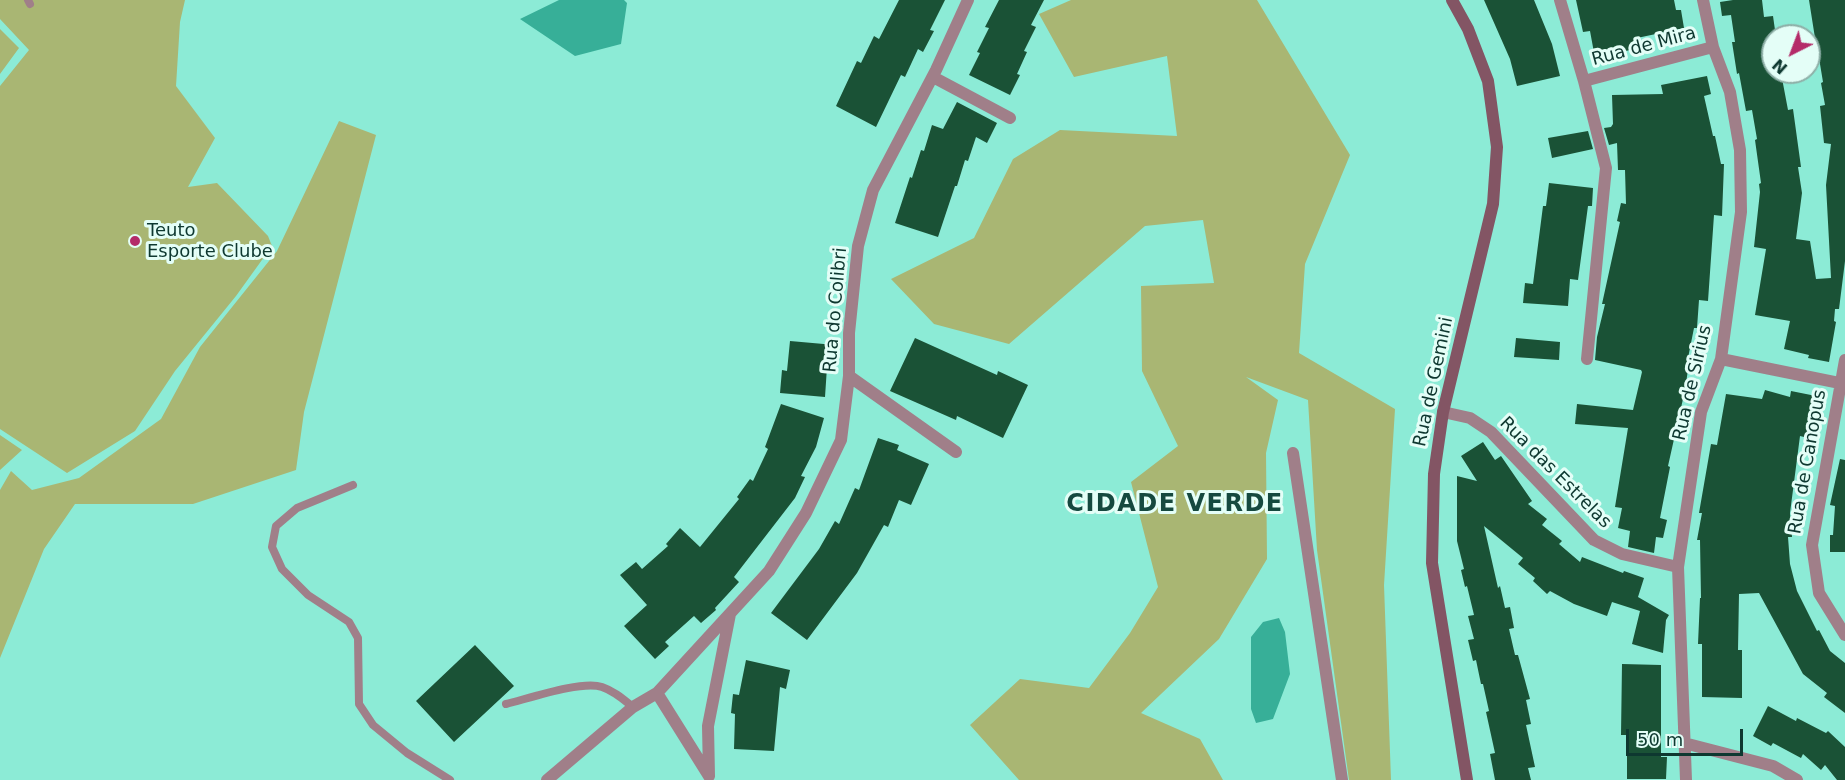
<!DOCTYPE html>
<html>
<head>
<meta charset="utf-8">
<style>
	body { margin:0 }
	#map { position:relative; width:1845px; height:780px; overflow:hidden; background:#8cebd6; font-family:"DejaVu Sans",sans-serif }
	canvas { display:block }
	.north { position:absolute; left:1761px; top:24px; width:60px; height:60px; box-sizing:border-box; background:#e4fef7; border:2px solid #8eafa7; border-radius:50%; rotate:222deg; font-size:16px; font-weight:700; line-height:24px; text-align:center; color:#0e3830 }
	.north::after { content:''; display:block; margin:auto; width:21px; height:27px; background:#b42b69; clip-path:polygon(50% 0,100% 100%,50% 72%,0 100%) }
	.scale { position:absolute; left:1626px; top:729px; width:117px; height:27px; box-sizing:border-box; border:3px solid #0e3830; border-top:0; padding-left:8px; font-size:18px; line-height:21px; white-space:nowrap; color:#0e3830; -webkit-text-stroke:4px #e4fef7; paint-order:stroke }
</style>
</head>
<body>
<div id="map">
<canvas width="1845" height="780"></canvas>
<div class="north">N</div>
<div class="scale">50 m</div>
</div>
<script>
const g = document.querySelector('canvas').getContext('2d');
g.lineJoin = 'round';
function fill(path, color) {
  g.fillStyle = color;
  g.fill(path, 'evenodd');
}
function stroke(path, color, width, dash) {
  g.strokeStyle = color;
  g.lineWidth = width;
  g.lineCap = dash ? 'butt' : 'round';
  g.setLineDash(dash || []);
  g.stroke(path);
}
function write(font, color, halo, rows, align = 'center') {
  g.font = font + ' "DejaVu Sans",sans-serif';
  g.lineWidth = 6;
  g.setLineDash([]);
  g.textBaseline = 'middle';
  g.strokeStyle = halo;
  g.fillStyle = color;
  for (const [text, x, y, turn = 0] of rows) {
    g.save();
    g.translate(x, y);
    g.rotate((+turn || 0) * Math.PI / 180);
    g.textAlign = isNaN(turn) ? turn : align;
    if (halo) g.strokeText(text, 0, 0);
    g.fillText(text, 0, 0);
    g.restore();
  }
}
const green = new Path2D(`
	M0,0H185L180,22L176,86L215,138L188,187L217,183L268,236L272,246L236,296L175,371L135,431L67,473L0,429V86L29,50L0,19Z
	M1071,0H1257L1350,155L1305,264L1299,353L1395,409L1384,585L1391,780H1349L1317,550L1308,400L1246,377L1278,400L1266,453L1267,559L1219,639L1141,713L1200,739L1223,780H1019L970,725L1020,679L1089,688L1130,633L1158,587L1131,482L1178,446L1142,371L1141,286L1214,283L1203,220L1145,226L1009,344L934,324L891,279L974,238L1013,159L1060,130L1177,136L1167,56L1074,77L1039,14Z
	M0,29L19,48L0,74Z
	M339,121L376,135L304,412L296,470L193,504H75L44,549L0,658V490L11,471L32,490L79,478L161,419L200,347L277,251Z
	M0,435L22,450L0,470Z`);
const water = new Path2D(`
	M559,0H624L627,3L621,44L575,56L520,19Z
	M1279,618L1285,632L1290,674L1273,719L1256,723L1251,709V637L1263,622Z`);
const building = new Path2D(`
	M899,0H945L930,30L934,31L923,52L918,49L905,77L901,75L876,127L836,106L857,61L861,63L874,36L879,39Z
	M999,0H1044L1031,25L1036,27L1024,51L1027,52L1017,74L1020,75L1010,95L969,75L980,53L977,52L989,28L985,27Z
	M1484,0H1534L1552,44L1560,76L1517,86L1510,59Z
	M1576,0H1674L1676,10H1681L1684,28L1637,38L1639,48L1595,58L1590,31L1583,32Z
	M1733,0H1762L1764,17L1773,16L1775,30L1773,31V74L1781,73L1788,110L1793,109L1801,167H1798L1802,193L1796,239L1810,241L1816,279L1831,278L1826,185L1831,144L1824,143L1820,106L1825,105L1821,83L1823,82L1819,58H1815L1811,38H1815L1809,0H1845V261L1839,309H1835L1834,321L1836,322L1829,362L1808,358L1809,355L1784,349L1790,321L1755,315L1766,249L1754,247L1760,192L1759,184L1761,183L1755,140L1757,139L1752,110L1746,111L1739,73L1737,74L1732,42H1735L1731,15L1722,16L1720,2Z
	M1707,76L1711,94L1704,96L1713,136H1715L1721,164H1724L1722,216L1714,215L1708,301L1699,300L1697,328H1694L1687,363H1689L1685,390L1668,466L1670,467L1660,518L1667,520L1663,538L1656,537L1654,553L1628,547L1630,531L1618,528L1622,508L1615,507L1628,428L1575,424L1577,404L1633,410L1642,372L1641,370L1595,360L1597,337L1605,304H1602L1620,222L1617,221L1621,203L1626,204L1625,170H1618L1617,143L1609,145L1604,128L1611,127L1613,124L1612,95L1663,94L1661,85Z
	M957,102L997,123L987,143L976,137L968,161L965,160L957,186H955L938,237L895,223L910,177L912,178L921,150L924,151L932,125L943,129Z
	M1588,131L1593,149L1552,158L1548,138Z
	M1549,183L1593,188L1592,206H1588L1578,280L1570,279L1568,306L1523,303L1525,283L1533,284L1543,206H1546Z
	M915,338L997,375L998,371L1028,385L1003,438L957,416L956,420L890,391Z
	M1516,338L1560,342L1559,360L1514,357Z
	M790,341L835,345L833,368L827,367L825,397L780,393L782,370L787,371Z
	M1765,390L1790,397L1791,391L1816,396L1808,438L1800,436L1790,513L1792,537H1788L1790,564L1797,591L1817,631L1819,630L1830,651L1845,663V713L1824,697L1827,693L1803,674L1759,593L1739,594L1738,650H1742V698L1702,697V644H1698L1700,598H1701L1700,540H1697L1702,513H1699L1711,444L1717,445L1726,394L1762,399Z
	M781,404L824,418L816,447L801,476L805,477L795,498L734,577L739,582L715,608L716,610L701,623L694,616L665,642L669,646L655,659L624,626L647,605L620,575L636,562L642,569L668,546L666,544L680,528L700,547L739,499L737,497L750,479L753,481L768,449L765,447Z
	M878,438L899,445L897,450L929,464L911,505L899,500L888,527L884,525L857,573L807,640L771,613L819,549L835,521L839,524L855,488L859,490Z
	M1483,442L1495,460L1501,456L1532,501L1528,504L1547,519L1542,525L1562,541L1559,544L1580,562L1582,557L1623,573L1624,571L1644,578L1638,597L1669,615L1666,620L1663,653L1632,644L1640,611L1612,602L1607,616L1574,604L1550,591L1547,594L1533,581L1535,578L1518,564L1523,558L1484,526L1498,588L1500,586L1505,608L1510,607L1514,628L1509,629L1515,655H1518L1530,699L1526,700L1531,724L1526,725L1535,767L1528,768L1531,780H1495L1490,754L1495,753L1486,712L1489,711L1483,684H1481L1476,660L1473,661L1468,640L1474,639L1468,616L1474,615L1467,586L1465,587L1461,570L1464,569L1457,541V476L1477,481L1461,456Z
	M1840,459L1845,460V552H1830V535H1833L1835,506L1830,505Z
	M475,645L514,686L454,742L416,701Z
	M746,660L790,670L786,689L780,687L774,751L734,749L735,714L731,713L733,694L739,695Z
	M1622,664L1661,665V757H1667L1666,779H1627V735H1621Z
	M1768,706L1796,721L1797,718L1826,733L1828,731L1845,747V780H1837L1825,765L1821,770L1803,754L1801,758L1773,743L1771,746L1753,736Z`);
const lane = new Path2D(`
	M28,0L30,4
	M353,485L297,508L276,526L272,547L282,569L308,595L349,622L358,638L359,704L373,725L407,753L450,780
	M506,704C527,699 582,680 602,687C614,691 623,699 633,707`);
const street = new Path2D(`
	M1560,0L1584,81L1606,168L1587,359
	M933,77L1010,118
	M1584,81L1713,47
	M1721,359L1845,384
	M1845,360L1812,545L1819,593L1845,635
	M849,376L956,452
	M1443,412L1470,418L1491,432L1594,540L1622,554L1678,567
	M1293,453L1342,780
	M657,693L709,776
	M1684,743L1773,766L1797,780
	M709,776L708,726L730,614
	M547,780L633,707L657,693L769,571L806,513L841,440L849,376V333L858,246L873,190L936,70L968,0
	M1686,780L1678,567L1701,412L1721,359L1741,212L1740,150L1730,92L1713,47L1703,0`);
const secondary = new Path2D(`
	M1452,0L1468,29L1488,81L1497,147L1493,204L1443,412L1434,474L1432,563L1467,780`);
const markers = [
	[135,241,6,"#b42b69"]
];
const streetNames = [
	["Rua de Mira",1644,47,-15],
	["Rua do Colibri",836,310,-85],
	["Rua de Gemini",1434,382,-78],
	["Rua de Sirius",1693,383,-77],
	["Rua de Canopus",1808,462,-80],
	["Rua das Estrelas",1555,473,45]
];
const poiNames = [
	["Teuto",147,231],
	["Esporte Clube",147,252]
];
const districtNames = [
	["CIDADE VERDE",1175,505]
];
fill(green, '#a9b673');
fill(water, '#37af98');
fill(building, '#1a5236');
stroke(lane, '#a07f89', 8);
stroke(street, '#a07f89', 12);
stroke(secondary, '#835564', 12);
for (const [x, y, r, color] of markers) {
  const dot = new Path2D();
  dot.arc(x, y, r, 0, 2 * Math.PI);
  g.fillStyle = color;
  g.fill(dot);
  stroke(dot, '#e4fef7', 2);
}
write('18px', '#0e3830', '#e4fef7', streetNames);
write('18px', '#0e3830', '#e4fef7', poiNames, 'left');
g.letterSpacing = '1.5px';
write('bold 24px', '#15493f', '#e4fef7', districtNames);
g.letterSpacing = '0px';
</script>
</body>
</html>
